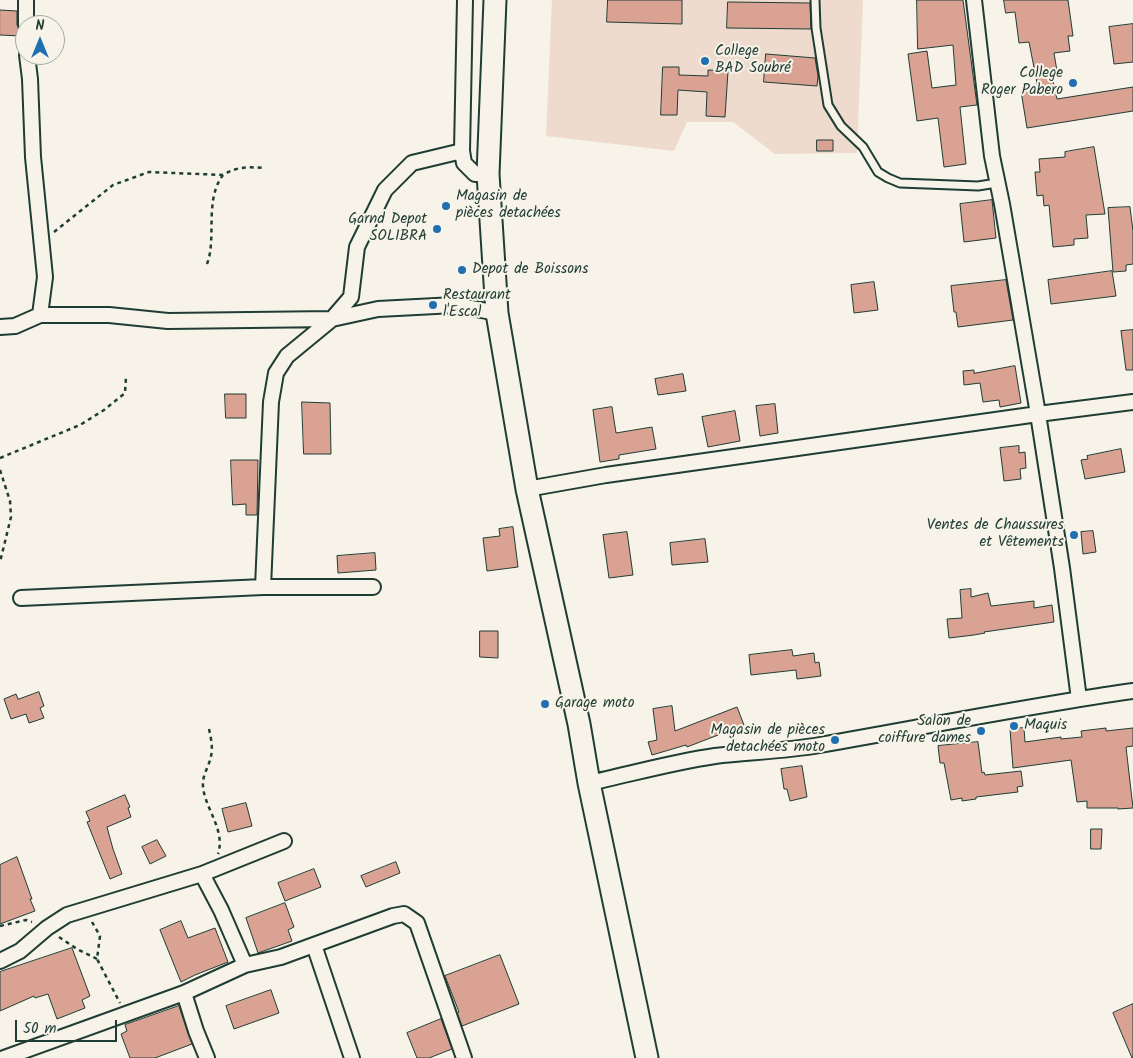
<!DOCTYPE html>
<html>
<head>
<meta charset="utf-8">
<style>
	body { margin:0 }
	#map { position:relative; width:1133px; height:1058px; overflow:hidden; background:#f7f3e8; font-family:Kalam,sans-serif }
	canvas { display:block }
	.north { position:absolute; left:15px; top:15px; width:50px; height:50px; box-sizing:border-box; background:#f7f3e8; border:1px solid #a1aaa0; border-radius:50%; rotate:0deg; font-size:14px; font-weight:700; line-height:20px; text-align:center; color:#1f3d34 }
	.north::after { content:''; display:block; margin:auto; width:18px; height:22px; background:#1f6fb2; clip-path:polygon(50% 0,100% 100%,50% 72%,0 100%) }
	.scale { position:absolute; left:15px; top:1020px; width:102px; height:22px; box-sizing:border-box; border:2px solid #1f3d34; border-top:0; padding-left:6px; font-size:15px; line-height:18px; white-space:nowrap; color:#1f3d34; -webkit-text-stroke:4px #f7f3e8; paint-order:stroke }
</style>
</head>
<body>
<div id="map">
<canvas width="1133" height="1058"></canvas>
<div class="north">N</div>
<div class="scale">50 m</div>
</div>
<script>
const g = document.querySelector('canvas').getContext('2d');
g.lineJoin = 'round';
function fill(path, color) {
  g.fillStyle = color;
  g.fill(path, 'evenodd');
}
function stroke(path, color, width, dash) {
  g.strokeStyle = color;
  g.lineWidth = width;
  g.lineCap = dash ? 'butt' : 'round';
  g.setLineDash(dash || []);
  g.stroke(path);
}
function write(font, color, halo, rows, align = 'center') {
  g.font = font + ' Kalam,sans-serif';
  g.lineWidth = 4;
  g.setLineDash([]);
  g.textBaseline = 'middle';
  g.strokeStyle = halo;
  g.fillStyle = color;
  for (const [text, x, y, turn = 0] of rows) {
    g.save();
    g.translate(x, y);
    g.rotate((+turn || 0) * Math.PI / 180);
    g.textAlign = isNaN(turn) ? turn : align;
    if (halo) g.strokeText(text, 0, 0);
    g.fillText(text, 0, 0);
    g.restore();
  }
}
const built = new Path2D(`
	M552,0H863L857,153L775,154L733,122H687L674,151L546,136Z`);
const building = new Path2D(`
	M608,0H682V24L607,22Z
	M917,0H963L977,105L960,107L966,164L944,167L938,118L917,121L908,54L927,51L932,88L956,85L953,45L918,49Z
	M1004,0H1068L1073,36H1068L1070,51L1054,53L1057,71L1051,72L1057,99L1133,87V111L1027,128L1021,91L1038,88L1029,42L1019,43L1015,12L1006,13Z
	M728,2L810,3L811,29L727,28Z
	M0,10L17,11V25L22,32L21,36L0,35Z
	M1133,24V62L1114,64L1109,27Z
	M766,54L815,58L818,76L817,86L764,82Z
	M663,67H679V75L708,76V70L728,71L725,117L706,116L707,92L678,90L677,115H661Z
	M817,140H833V151H817Z
	M1094,147L1105,214L1086,215L1088,238L1074,239V245L1053,247L1049,205L1044,206L1043,195L1037,196L1035,172H1040L1039,159L1065,157V152Z
	M992,200L996,238L964,242L960,204Z
	M1130,207L1133,231V264L1126,265V271L1113,272L1108,208Z
	M1112,271L1116,296L1051,304L1048,280Z
	M1006,280L1013,320L958,327L956,312H954L951,286Z
	M874,282L878,310L854,313L851,285Z
	M1133,330V370H1126L1121,331Z
	M1015,366L1021,403L1000,407L999,400L983,402L980,383L964,385L963,371L974,370V373Z
	M683,374L686,391L658,395L655,379Z
	M225,394H246V418H226Z
	M302,402L330,403L331,454H304Z
	M775,404L778,433L760,436L756,406Z
	M612,407L616,433L652,427L656,449L619,455V459L600,462L593,410Z
	M735,411L740,441L708,447L702,417Z
	M1019,446V453L1025,452L1026,468L1020,469L1021,479L1004,481L1000,448Z
	M1121,449L1125,472L1085,479L1081,460L1088,459L1087,456Z
	M231,460H258L257,515H246V504L233,505Z
	M513,527L518,567L487,571L483,538L500,536L499,529Z
	M1093,531L1096,552L1083,554L1081,532Z
	M627,532L633,575L609,578L603,535Z
	M705,539L708,562L672,565L670,543Z
	M375,553L376,570L338,573L337,556Z
	M971,589V597L988,593L991,606L1034,601V608L1052,605L1054,622L984,632L985,633L974,635L949,638L947,619L962,618L960,590Z
	M480,631H498V658L480,657Z
	M792,650L793,656L814,653L815,663L819,662L821,676L797,679L796,670L751,675L749,655Z
	M39,692L44,706L40,708L44,718L29,723L26,714L11,719L4,699L16,694L18,699Z
	M672,706L675,731L737,707L744,725L687,747L686,745L652,755L648,742L657,740L653,709Z
	M1024,728L1025,742L1061,737V739L1082,737L1081,731L1106,728V731L1133,728V746L1126,747L1133,808L1118,809V808H1087V801L1077,802L1071,760L1013,768L1010,729Z
	M978,742L982,773L984,772L985,775L1021,771L1023,786L1017,787L1018,792L976,797V799L962,801V798L951,800L944,763H940L938,746Z
	M802,766L807,797L790,801L787,789H784L781,769Z
	M125,795L130,807L128,808L131,817L107,827L113,849L122,874L110,879L87,822L90,821L86,812Z
	M246,803L252,826L228,832L222,809Z
	M1091,829H1102L1101,849H1091Z
	M157,840L166,856L150,864L142,847Z
	M17,857L32,899H30L35,911L0,924V865Z
	M396,862L400,873L366,887L361,876Z
	M314,869L321,887L285,901L278,883Z
	M285,903L294,927L288,930L292,941L258,953L246,918Z
	M181,921L188,938L215,928L228,962L195,975L181,982L160,930Z
	M72,948L90,996L82,1000L85,1008L57,1019L48,994L35,998L34,996L0,1011V972Z
	M500,955L519,1004L462,1026L457,1013L459,1012L445,976Z
	M271,990L279,1013L234,1029L226,1006Z
	M1133,1004V1058H1132L1113,1013Z
	M179,1006L192,1044L155,1058H130L121,1034L127,1031L125,1025Z
	M441,1019L452,1049L429,1058H417L407,1033Z`);
const path = new Path2D(`
	M54,232L113,185L149,172L223,175C238,166 248,167 264,168
	M207,264C217,238 204,200 223,175
	M0,458L80,425L104,410L125,393L126,377
	M0,470L10,501L11,517L0,562
	M209,729C211,738 213,748 211,756C209,767 202,775 203,786C204,807 226,830 218,854
	M92,922L100,936L97,959L120,1003
	M0,926L26,920L32,922
	M59,937L77,949L97,959`);
const lane = new Path2D(`
	M815,0L816,28L828,105L841,126L863,147L878,172L888,178L900,183L978,186L997,183`);
const street = new Path2D(`
	M465,0L462,151L464,163L475,174H488
	M974,0L992,156L1002,204L1038,414L1133,402
	M26,25V0
	M40,315H109L168,321L332,319L378,309L455,305L497,313
	M0,327L15,326L40,315L45,277L33,157L30,79L27,55
	M527,489L606,475L1038,414L1062,568L1079,699
	M263,587L271,402L276,373L287,356L332,319L351,297L357,247L385,190L412,163L462,151
	M21,598L263,587H373
	M589,783C631,774 673,762 715,756C750,752 785,751 820,745C924,727 1028,706 1133,691
	M202,874L284,841
	M314,945L352,1058
	M0,961L20,951L47,928L67,915L202,874L221,910L245,965L184,993L4,1058
	M245,965L281,957L393,916L404,914L417,923L464,1058
	M184,993L196,1031L207,1058`);
const primary = new Path2D(`
	M495,0L488,174L497,313L527,489L579,724L589,783L647,1058`);
const markers = [
	[705,61,5,"#1f6fb2"],
	[1073,83,5,"#1f6fb2"],
	[446,206,5,"#1f6fb2"],
	[437,229,5,"#1f6fb2"],
	[462,270,5,"#1f6fb2"],
	[433,305,5,"#1f6fb2"],
	[1074,535,5,"#1f6fb2"],
	[545,704,5,"#1f6fb2"],
	[1014,726,5,"#1f6fb2"],
	[981,731,5,"#1f6fb2"],
	[835,740,5,"#1f6fb2"]
];
const poiNames = [
	["College",715,52],
	["BAD Soubré",715,69],
	["College",1063,74,"right"],
	["Roger Pabero",1063,91,"right"],
	["Magasin de",456,197],
	["pièces detachées",456,214],
	["Garnd Depot",427,220,"right"],
	["SOLIBRA",427,237,"right"],
	["Depot de Boissons",472,270],
	["Restaurant",443,296],
	["l'Escal",443,313],
	["Ventes de Chaussures",1064,526,"right"],
	["et Vêtements",1064,543,"right"],
	["Garage moto",555,704],
	["Salon de",971,722,"right"],
	["coiffure dames",971,739,"right"],
	["Maquis",1024,726],
	["Magasin de pièces",825,731,"right"],
	["detachées moto",825,748,"right"]
];
fill(built, '#eedbce');
fill(building, '#d9a293');
stroke(building, '#1f3d34', 1);
stroke(lane, '#1f3d34', 11);
stroke(street, '#1f3d34', 18);
stroke(primary, '#1f3d34', 25);
stroke(path, '#1f3d34', 2.5, [4, 4]);
stroke(lane, '#f7f3e8', 7);
stroke(street, '#f7f3e8', 14);
stroke(primary, '#f7f3e8', 21);
for (const [x, y, r, color] of markers) {
  const dot = new Path2D();
  dot.arc(x, y, r, 0, 2 * Math.PI);
  g.fillStyle = color;
  g.fill(dot);
  stroke(dot, '#f7f3e8', 2);
}
write('15px', '#1f3d34', '#f7f3e8', poiNames, 'left');
</script>
</body>
</html>
